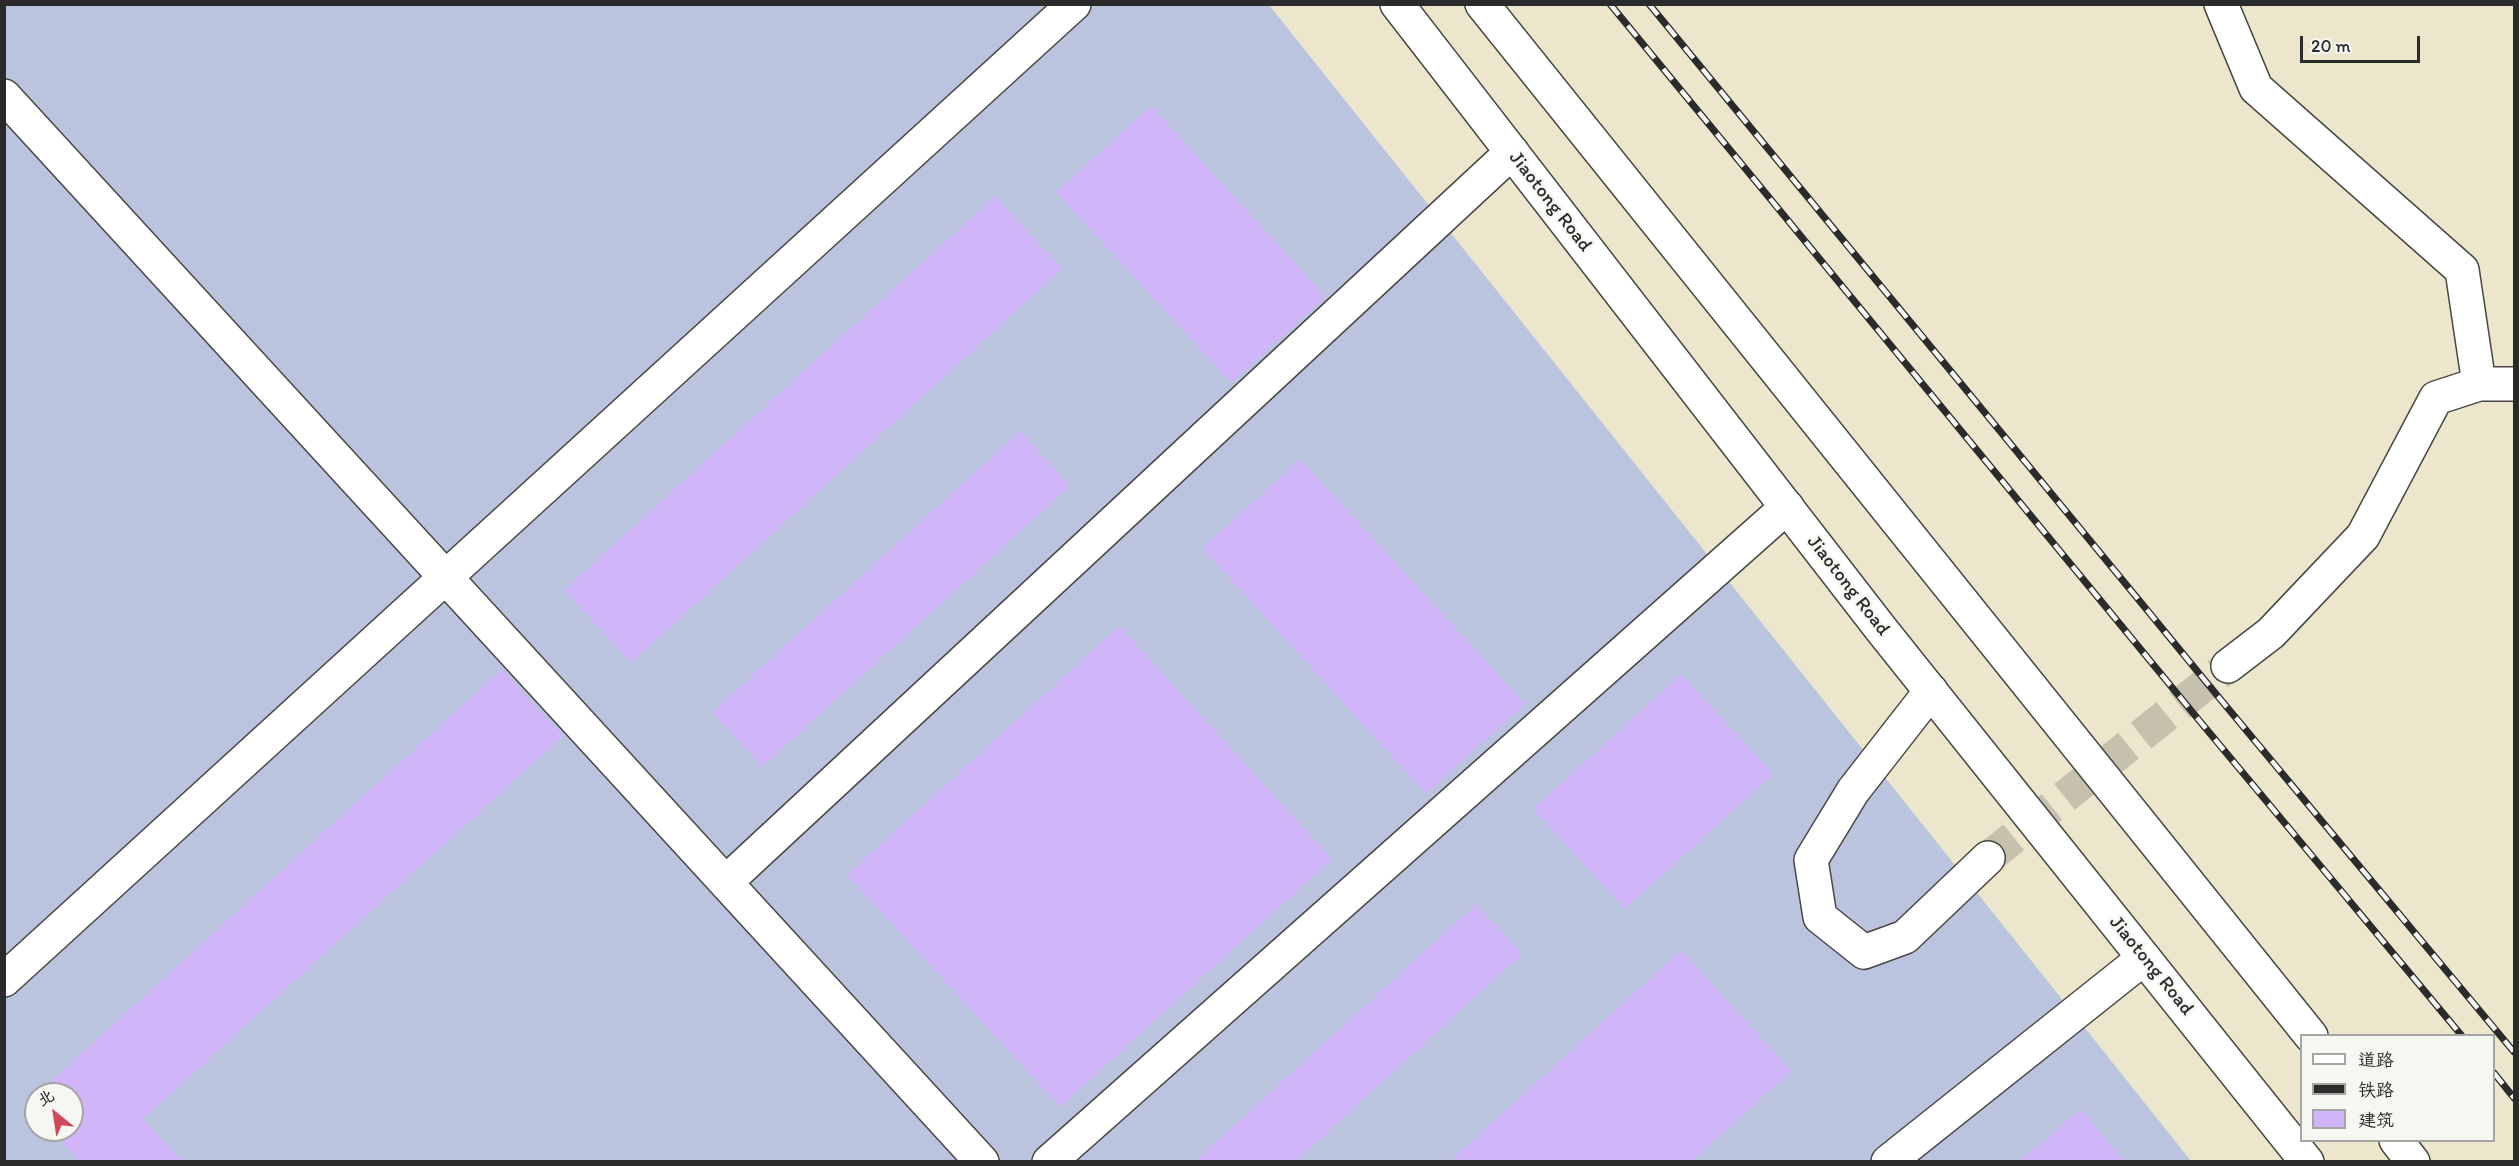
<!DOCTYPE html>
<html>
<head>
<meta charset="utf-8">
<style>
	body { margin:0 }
	#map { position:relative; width:2519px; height:1166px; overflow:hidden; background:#ece7cc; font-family:Itim,"LXGW WenKai TC",sans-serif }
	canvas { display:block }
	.frame { position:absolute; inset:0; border:6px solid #2b2b2b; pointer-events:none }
	.legend { position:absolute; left:2300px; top:1034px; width:195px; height:108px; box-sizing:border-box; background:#f6f6f2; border:2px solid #a5a5a2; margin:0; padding:8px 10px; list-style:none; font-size:18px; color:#2b2b2b }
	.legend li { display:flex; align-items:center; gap:12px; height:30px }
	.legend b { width:30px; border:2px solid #a5a5a2 }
	.north { position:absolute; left:24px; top:1082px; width:60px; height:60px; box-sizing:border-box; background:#f6f6f2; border:2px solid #a5a5a2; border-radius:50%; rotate:330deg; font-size:16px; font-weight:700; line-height:24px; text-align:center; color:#2b2b2b }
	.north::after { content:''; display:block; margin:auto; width:21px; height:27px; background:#d1495b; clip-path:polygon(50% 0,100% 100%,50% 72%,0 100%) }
	.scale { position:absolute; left:2300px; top:36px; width:120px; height:27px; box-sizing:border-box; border:3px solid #2b2b2b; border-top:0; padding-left:8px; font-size:18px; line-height:21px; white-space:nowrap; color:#2b2b2b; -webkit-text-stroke:4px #f6f6f2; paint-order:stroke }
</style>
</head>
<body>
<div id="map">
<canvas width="2519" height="1166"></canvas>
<div class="frame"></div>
<ul class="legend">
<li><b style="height:8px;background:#fff"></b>道路</li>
<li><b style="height:8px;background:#2b2b2b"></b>铁路</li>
<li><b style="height:16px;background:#d0b5f9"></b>建筑</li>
</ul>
<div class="north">北</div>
<div class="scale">20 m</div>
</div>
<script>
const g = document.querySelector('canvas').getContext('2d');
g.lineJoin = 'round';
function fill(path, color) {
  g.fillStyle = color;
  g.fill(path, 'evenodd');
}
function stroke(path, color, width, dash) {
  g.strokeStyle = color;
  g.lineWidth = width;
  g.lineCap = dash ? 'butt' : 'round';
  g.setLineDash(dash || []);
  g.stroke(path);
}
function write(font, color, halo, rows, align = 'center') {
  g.font = font + ' Itim,sans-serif';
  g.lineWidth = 5;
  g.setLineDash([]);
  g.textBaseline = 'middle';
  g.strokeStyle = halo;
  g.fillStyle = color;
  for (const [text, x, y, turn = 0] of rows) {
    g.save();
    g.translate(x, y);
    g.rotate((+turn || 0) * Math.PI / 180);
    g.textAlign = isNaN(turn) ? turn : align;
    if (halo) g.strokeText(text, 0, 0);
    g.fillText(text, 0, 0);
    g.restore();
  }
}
const industrial = new Path2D(`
	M5,4L1269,5L2191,1161L5,1162ZM36,1094H72V1130H36Z`);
const building = new Path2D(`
	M1151,106L1326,297L1231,383L1056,192Z
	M995,196L1062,269L631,663L564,590Z
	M1020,431L1070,486L762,767L712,712Z
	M1300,459L1525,704L1426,794L1202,548Z
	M1119,626L1332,859L1060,1107L847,875Z
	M502,669L563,736L143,1119L183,1162H80L51,1130H72V1094H37Z
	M1681,674L1773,774L1625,909L1533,809Z
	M1476,904L1522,954L1295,1162H1194Z
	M1681,950L1791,1071L1691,1162H1449Z
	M36,1095V1114L26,1103Z
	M2081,1109L2124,1162H2018Z`);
const minorTunnel = new Path2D(`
	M1988,858L2228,666`);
const minor = new Path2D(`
	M2221,4L2256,88L2462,270L2479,384
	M4,96L982,1162
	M2228,666L2271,633L2363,536L2436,398L2479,384H2514
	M1931,691L1853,791L1811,860L1820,917L1864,952L1905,937L1988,858
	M726,882L1512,152
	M4,980L1074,4
	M1049,1162L1787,507
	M1888,1162L2144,958`);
const major = new Path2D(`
	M1397,4L1881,629L2307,1162
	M1482,4L2311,1036
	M2396,1140L2413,1162`);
const rail = new Path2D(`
	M1610,4L2198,719L2462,1036
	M1649,4L2221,700L2514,1052
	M2494,1073L2514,1098`);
const streetNames = [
	["Jiaotong Road",1550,202,52],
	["Jiaotong Road",1848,586,52],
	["Jiaotong Road",2151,966,51]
];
fill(industrial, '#bac4de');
fill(building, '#d0b5f9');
stroke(minorTunnel, '#c5c1ac', 33, [33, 16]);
stroke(minor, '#484743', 36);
stroke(major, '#484743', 36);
stroke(minor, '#fff', 33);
stroke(major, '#fff', 33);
stroke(rail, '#2b2b2b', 7);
stroke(rail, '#f6f6f2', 4.5, [14]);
write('20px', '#2b2b2b', '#f6f6f2', streetNames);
</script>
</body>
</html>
